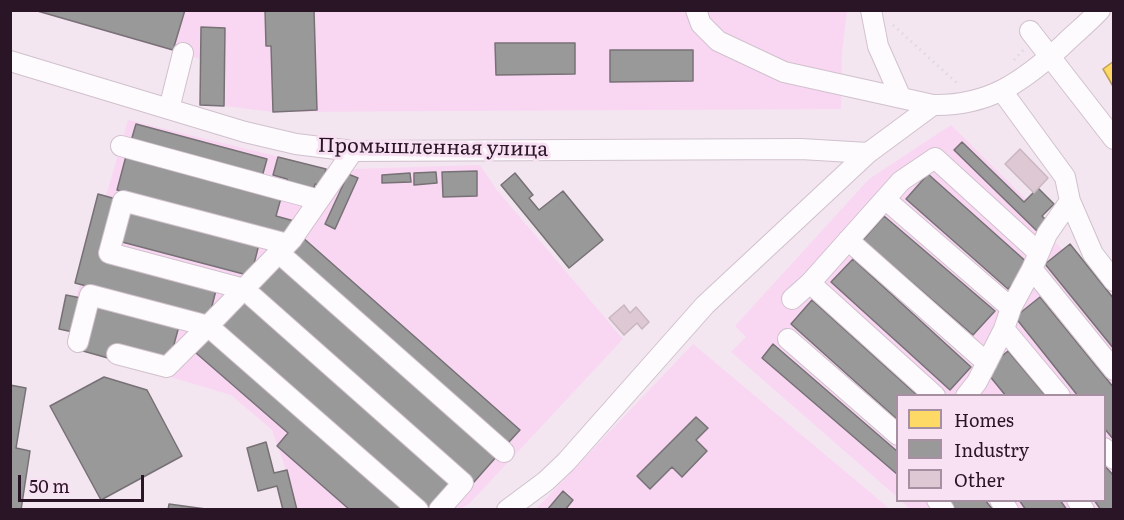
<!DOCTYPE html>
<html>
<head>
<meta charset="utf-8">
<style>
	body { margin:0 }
	#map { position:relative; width:1124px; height:520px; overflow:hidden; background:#f3e6f0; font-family:Literata,serif }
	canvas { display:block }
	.frame { position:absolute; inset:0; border:12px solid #291526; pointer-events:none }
	.legend { position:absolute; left:896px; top:394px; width:210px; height:108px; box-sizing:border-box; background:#f8e1f3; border:2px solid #a58fa1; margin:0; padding:8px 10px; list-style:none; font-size:18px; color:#291526 }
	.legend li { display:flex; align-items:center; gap:12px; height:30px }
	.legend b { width:30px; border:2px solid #a58fa1 }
	.scale { position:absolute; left:18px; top:475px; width:126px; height:27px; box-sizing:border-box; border:3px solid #291526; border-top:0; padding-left:8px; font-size:18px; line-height:21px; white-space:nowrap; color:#291526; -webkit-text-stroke:4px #f8e1f3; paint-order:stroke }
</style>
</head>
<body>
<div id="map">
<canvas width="1124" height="520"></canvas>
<div class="frame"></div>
<ul class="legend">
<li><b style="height:16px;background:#ffd966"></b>Homes</li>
<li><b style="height:16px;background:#999"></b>Industry</li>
<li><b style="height:16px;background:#dec8d3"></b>Other</li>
</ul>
<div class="scale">50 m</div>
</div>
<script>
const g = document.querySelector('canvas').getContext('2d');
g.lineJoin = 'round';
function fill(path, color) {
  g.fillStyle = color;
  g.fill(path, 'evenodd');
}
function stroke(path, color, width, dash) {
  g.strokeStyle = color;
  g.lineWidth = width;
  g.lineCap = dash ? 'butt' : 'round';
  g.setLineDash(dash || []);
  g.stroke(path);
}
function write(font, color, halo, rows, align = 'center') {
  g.font = font + ' Literata,serif';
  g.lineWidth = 6;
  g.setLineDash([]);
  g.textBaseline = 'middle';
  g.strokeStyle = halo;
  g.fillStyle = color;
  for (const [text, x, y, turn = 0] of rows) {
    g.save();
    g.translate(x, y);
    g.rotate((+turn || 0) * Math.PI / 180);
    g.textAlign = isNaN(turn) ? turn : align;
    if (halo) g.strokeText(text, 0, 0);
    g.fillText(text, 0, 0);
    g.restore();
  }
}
const built = new Path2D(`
	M34,11H847L842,52L841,109L273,112L224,106L200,105V59Z
	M128,120L325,168L351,169L480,165L497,190L623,339L469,504L460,509L283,510L277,487L258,491L247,448L266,442L274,473L286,470L272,430L231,395L83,351L73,332L59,329L66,295L76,297L80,284L75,283L98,194L106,196Z
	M951,125L1047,220L1041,228L1071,258L1113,320V509L911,510L901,501L1104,500V396H898L897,497L731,352L746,337L735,326L869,179Z
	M693,344L890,509L535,510Z`);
const homes = new Path2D(`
	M1114,61V88L1103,69Z`);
const industry = new Path2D(`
	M34,10H185L173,50Z
	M265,10H314L317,110L273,112L271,46H266Z
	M201,27L225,28L224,106L200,105Z
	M495,43H575V74L496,75Z
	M610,50H693V81L610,82Z
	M136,124L267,159L262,177L131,141Z
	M962,142L1024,202L1038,188L1054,204L1042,216L1049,223L1039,233L954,150Z
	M126,156L281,198L276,216L294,221L289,237L117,190Z
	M278,157L326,169L322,186L315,184L313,191L286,185L287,179L273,175Z
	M477,171V196L443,197L442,172Z
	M436,172L437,183L414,185V173Z
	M410,173L411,182L382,183V175Z
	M515,173L533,195L529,198L539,210L563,191L603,240L569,268L501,185Z
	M348,174L358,178L335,229L325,224Z
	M928,174L1030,265L1008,289L906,199Z
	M98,194L116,199L101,255L217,286L209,318L75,283Z
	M130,211L259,244L251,276L122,242Z
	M884,216L995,311L973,335L863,240Z
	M301,236L520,430L508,443L289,250Z
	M1070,244L1114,299V349L1045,264Z
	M853,259L971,367L950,390L831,282Z
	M278,262L497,456L474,482L255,288Z
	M66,295L81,298L73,332L59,329Z
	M1040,297L1114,388V440L1104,428V396H1078L1015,317Z
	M244,300L453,482L430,508L222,326Z
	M812,300L918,396H898V420L791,324Z
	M96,303L179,326L170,359L115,360L83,351Z
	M208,339L403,510H350L277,446L288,433L196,353Z
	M773,344L898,452V475L762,358Z
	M1008,351L1046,396H1006L988,374L996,361Z
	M104,377L147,390L182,456L101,500L50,406Z
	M10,385L26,388L16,448L30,451L21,510H10Z
	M696,417L708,428L696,440L707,451L682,477L672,467L650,489L637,476Z
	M266,442L274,473L287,470L297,510H283L277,486L258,491L247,448Z
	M1104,465L1114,476V510H1101L1094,500H1104Z
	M563,491L573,500L565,510H547Z
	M949,500H985L993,510H956Z
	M1019,500H1060L1067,510H1026Z
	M169,504L213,510H168Z`);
const building = new Path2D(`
	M1020,149L1048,178L1034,193L1005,164Z
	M624,305L630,313L636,307L649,322L642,329L637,323L624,335L609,318Z`);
const path = new Path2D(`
	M893,25L959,85
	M1014,60L1024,49`);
const minor = new Path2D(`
	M696,10L701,24L718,41L784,72L933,105C989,106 1022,82 1062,46C1074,34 1088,23 1100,10
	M871,10L878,46L901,98
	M1030,31L1114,139
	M10,61L245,132L296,144L353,151L801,149L868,153
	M1002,91L1065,177L1070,201L1093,254L1114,281
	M169,109L183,53
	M121,146L319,200
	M885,199L1011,308
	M848,240L987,363
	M287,244L123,201L109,253L244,289L463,483L439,510
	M279,253L504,452
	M1032,269L1114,370
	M810,283L935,396
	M792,299L810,283L901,181L935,158L1038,252
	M1004,329L1060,396
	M788,339L898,435
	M78,342L90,295L208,326L292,239L353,151
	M117,354L167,367L208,326L418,510
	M966,396L977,382L1004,329L1011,308L1032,269L1047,234L1070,201
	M1104,448L1114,459
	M937,500L944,510
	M1000,500L1008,510
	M1077,500L1084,510
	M507,510L546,481L566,462L705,305L868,153L933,105`);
const streetNames = [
	["Промышленная улица",433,148,1]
];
fill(built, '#f9d7f3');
fill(homes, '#ffd966');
stroke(homes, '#bf9e53', 1.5);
fill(industry, '#999');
stroke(industry, '#777176', 1.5);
fill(building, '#dec8d3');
stroke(building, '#c8b6c0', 1.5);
stroke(minor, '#d0c1cd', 22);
stroke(path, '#dedadd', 3, [1.5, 4.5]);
stroke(minor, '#fdfbfd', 20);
write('20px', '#291526', '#f8e1f3', streetNames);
</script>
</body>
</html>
